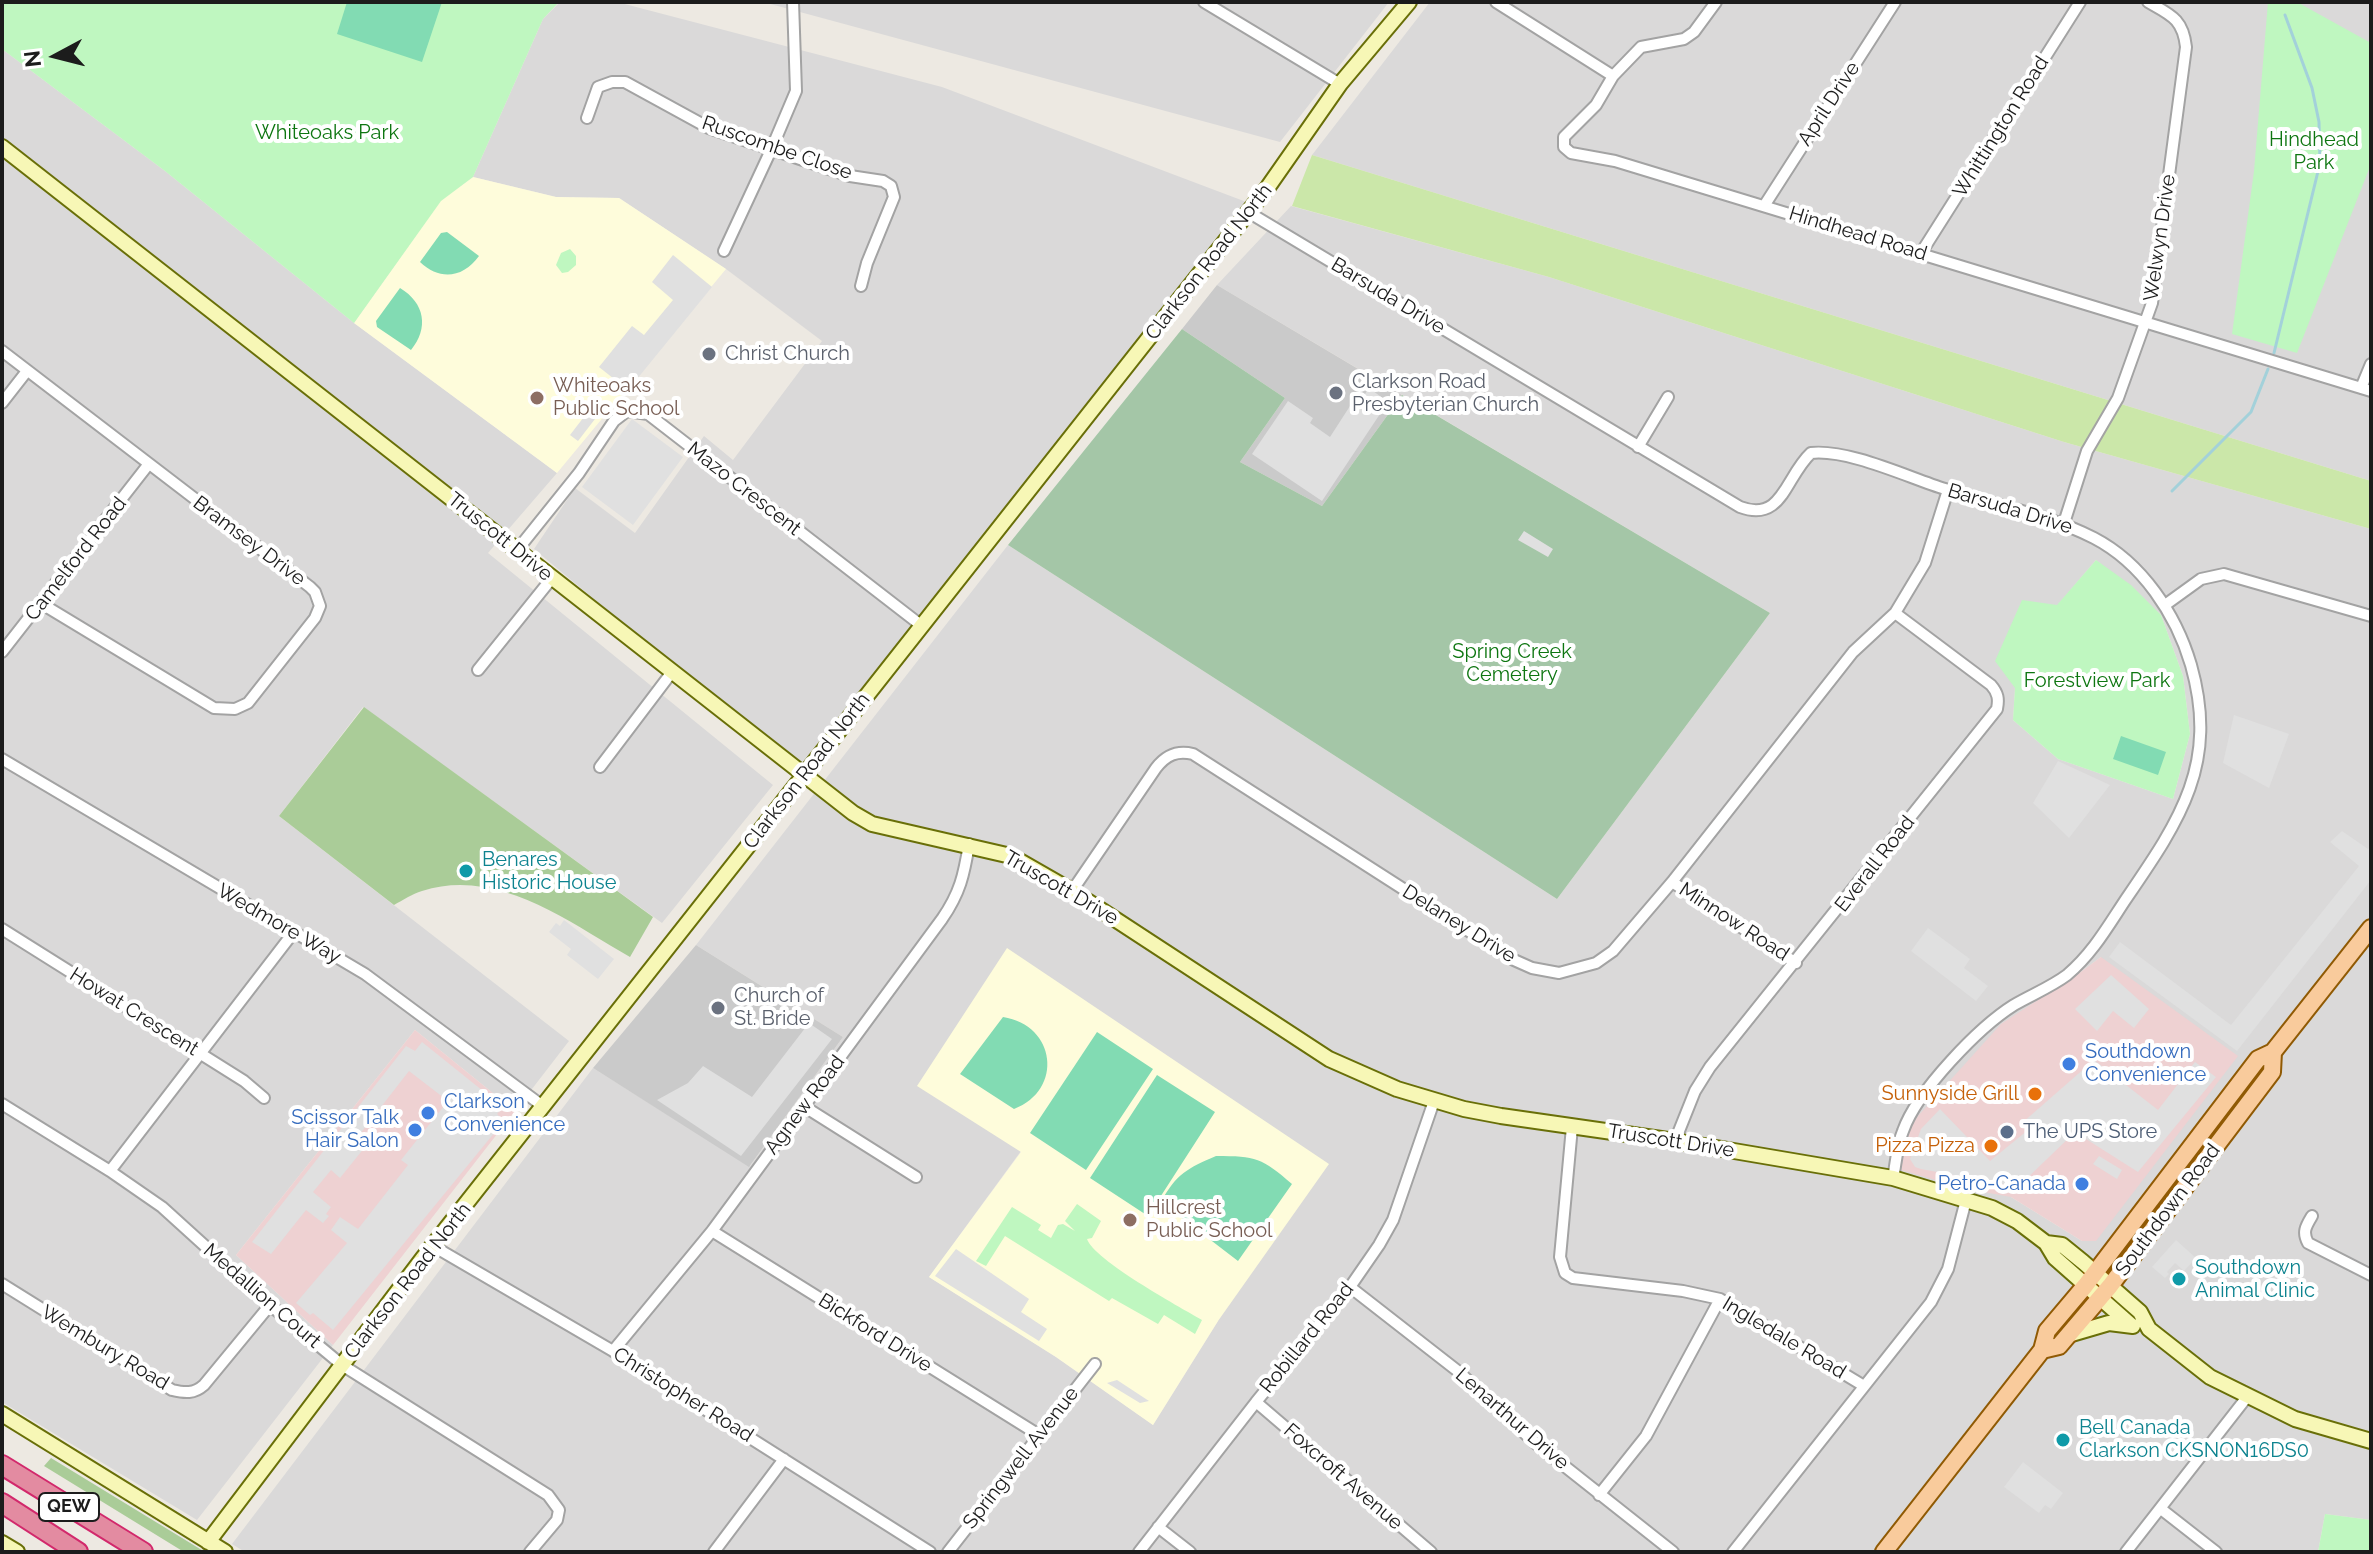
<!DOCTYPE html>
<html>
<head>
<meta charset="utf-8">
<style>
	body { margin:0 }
	#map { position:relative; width:2373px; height:1554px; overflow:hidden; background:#ede9e2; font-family:Raleway,sans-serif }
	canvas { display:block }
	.frame { position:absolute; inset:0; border:4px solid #1c1c1c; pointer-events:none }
	.north { position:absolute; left:16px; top:16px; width:80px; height:80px; -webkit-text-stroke:6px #fff; paint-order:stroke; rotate:263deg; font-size:22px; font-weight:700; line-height:32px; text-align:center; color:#1c1c1c }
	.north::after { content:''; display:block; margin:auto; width:28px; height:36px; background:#1c1c1c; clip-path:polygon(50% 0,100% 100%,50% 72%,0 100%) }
</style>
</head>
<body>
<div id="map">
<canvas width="2373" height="1554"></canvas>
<div class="frame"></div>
<div class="north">N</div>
</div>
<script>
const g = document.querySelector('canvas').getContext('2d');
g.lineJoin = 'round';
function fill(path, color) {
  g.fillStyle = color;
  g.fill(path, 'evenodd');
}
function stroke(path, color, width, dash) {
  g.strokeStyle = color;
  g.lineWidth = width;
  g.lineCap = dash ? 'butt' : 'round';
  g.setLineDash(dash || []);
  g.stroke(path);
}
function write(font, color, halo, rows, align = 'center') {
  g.font = font + ' Raleway,sans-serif';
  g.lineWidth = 8;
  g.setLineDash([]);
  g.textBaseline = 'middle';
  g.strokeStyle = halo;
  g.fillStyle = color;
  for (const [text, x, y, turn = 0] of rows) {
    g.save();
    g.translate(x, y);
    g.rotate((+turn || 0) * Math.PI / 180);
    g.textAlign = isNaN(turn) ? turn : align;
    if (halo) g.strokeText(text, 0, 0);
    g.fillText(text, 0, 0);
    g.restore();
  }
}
const residential = new Path2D(`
	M560,2H617L942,87L1249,203L811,769L679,670L534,549L575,488L635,533L704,436L733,460L822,341L726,269L619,198L556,197L473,177L543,19Z
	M763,2H1389L1280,142Z
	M1430,2H2371V481L1312,155Z
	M2,49L165,171L354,323L557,473L488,553L773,785L662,923L363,707L279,816L569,1041L515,1111L415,1030L236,1255L333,1345L197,1520L2,1402Z
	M1291,206L1549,277L2064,442L2371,529V1520L2325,1514L2318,1552H245L232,1544L593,1068L750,1166L843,1037L696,945L1008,545L1557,899L1770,613L1217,285ZM2096,560L2161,615L2183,676L2190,734L2173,799L2058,759L2013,720L2015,688L2057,606ZM2101,957L2082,1241L2011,1197L2078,974ZM1021,1151L1218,1321L1153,1425L1056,1357L929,1277Z`);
const commercial = new Path2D(`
	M2101,957L2238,1056L2096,1241H2082L2011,1197L1967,1189L1901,1170L1908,1132L1918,1116L2001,1024L2078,974Z
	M415,1030L515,1111L333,1345L236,1255Z`);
const education = new Path2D(`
	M473,177L556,197L619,198L726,269L557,473L354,323L441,200Z
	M1007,948L1329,1164L1218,1321L1153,1425L1056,1357L929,1277L1021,1152L917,1086Z`);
const religious = new Path2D(`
	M1217,285L1402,395L1322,506L1240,462L1285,398L1182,329Z
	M696,945L843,1037L749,1167L593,1068Z`);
const grass = new Path2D(`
	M1312,155L2371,481V529L2064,442L1549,277L1292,206Z`);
const forest = new Path2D(`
	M364,707L653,917L630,957C568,922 498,867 422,891C412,894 403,900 394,905L279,816Z
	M51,1458L205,1552H184L44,1466Z`);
const cemetery = new Path2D(`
	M1182,329L1285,398L1240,462L1322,506L1402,395L1770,613L1557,899L1008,545Z`);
const park = new Path2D(`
	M2,2H559L543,19L473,177L441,201L354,323L165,171L2,49Z
	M2268,2H2297L2371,43V164L2297,353L2232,334L2254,171Z
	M570,249L576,256V265L568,272L562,273L556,265L561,253Z
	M2096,560L2131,585L2161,615L2183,676L2190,734L2173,799L2058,759L2013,720L2015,688L1995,661L2022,600L2057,605Z
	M1077,1204L1101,1221L1092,1238L1087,1239C1094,1260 1178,1306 1202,1320L1195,1334L1164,1315L1158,1324L1112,1298L1109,1301L1005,1236L986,1266L976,1261L1012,1207L1041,1225L1038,1230L1051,1238L1058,1225L1063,1224L1075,1231L1065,1221Z
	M2325,1514L2371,1520V1552H2318Z`);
const pitch = new Path2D(`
	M347,2H442L422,62L337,34Z
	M447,232L479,256C463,278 440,281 420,262L441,233Z
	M400,288C425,303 429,328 411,350L377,327L376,321Z
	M2121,736L2166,752L2158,775L2113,759Z
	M1003,1017C1056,1025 1064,1090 1014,1109L960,1074Z
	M1097,1032L1153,1069L1086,1170L1030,1133Z
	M1157,1075L1215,1112L1148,1216L1090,1178Z
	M1216,1156C1256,1156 1262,1158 1292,1184L1238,1261L1161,1202C1176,1174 1188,1168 1216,1156Z`);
const parking = new Path2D(`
	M673,255L712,287L628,390L599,367L632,326L644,335L673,300L652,282Z
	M1369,388L1388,402L1322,501L1252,454L1288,401L1313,418L1310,423L1330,437L1350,406L1355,409Z
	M597,400L605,406L578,441L570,435Z
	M632,419L683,457L633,525L582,487Z
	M1524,531L1553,549L1548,557L1518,540Z
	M2234,715L2289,734L2269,788L2223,763Z
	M2058,761L2110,785L2069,838L2033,803Z
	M2342,831L2368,849L2371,846V880L2237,1051L2109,957L2120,942L2231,1025L2359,866L2330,842Z
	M564,920L614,959L598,979L567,955L571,949L549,932L556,923L560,926Z
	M1928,928L1970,959L1964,968L1988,986L1976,1001L1911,951Z
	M2111,975L2149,1009L2134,1028L2113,1011L2097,1031L2075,1009Z
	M809,1023L832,1039L741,1156L657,1100L688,1083L703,1066L752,1097Z
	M422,1042L503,1107L497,1114L504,1121L333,1330L313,1313L310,1315L296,1303L347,1243L331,1230L340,1217L358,1229L408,1165L401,1160L448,1101L409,1071L356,1139L365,1147L340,1178L331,1170L313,1192L331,1207L326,1214L329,1216L323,1223L306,1210L271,1254L252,1242L406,1046L415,1051Z
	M2094,1060L2158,1110L2195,1062L2216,1077L2138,1172L2075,1132L2018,1187L1921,1169L1915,1167L1910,1159L1921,1129L1940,1109L1990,1161L2028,1130L2022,1123Z
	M2099,1156L2122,1170L2117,1179L2093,1164Z
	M2176,1240L2196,1258L2184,1271L2175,1263L2167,1272L2169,1274L2165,1278L2152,1267Z
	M956,1249L1029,1299L1021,1312L1047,1329L1039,1341L935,1276Z
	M1117,1380L1149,1401L1140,1403L1107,1383Z
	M2023,1462L2063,1493L2051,1509L2045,1505L2039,1513L2004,1487Z`);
const stream = new Path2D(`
	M2274,353L2320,163L2319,122L2312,88L2285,15
	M2172,491L2251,412L2268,369`);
const street = new Path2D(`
	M1204,2L1340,84
	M1496,2L1613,76
	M1716,2L1694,32L1684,39L1641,47L1613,76L1596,105L1564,137V147L1571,153L1615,161L2371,391
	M587,118L598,87L612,82H625L709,128L850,176L883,181L891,186L894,197L867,263L861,286
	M1764,206L1895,2
	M1248,212L1740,507C1783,523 1785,477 1811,453C1849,449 1907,477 1945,489C1995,505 2047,514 2094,538C2142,563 2176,614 2191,665C2219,764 2180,820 2126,899C2108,926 2093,953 2067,975C2051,987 2031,995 2014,1005C1979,1027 1917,1091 1903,1131C1897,1145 1896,1163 1893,1178
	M724,251L771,150L796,91L793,2
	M1921,253L2080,2
	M2,351L310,587L315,592L320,606L315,618L248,703L235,709L214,708L42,604
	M2361,388L2371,364
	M2,403L27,371
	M1638,447L1668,397
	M2064,523L2087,451L2118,398L2152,303L2186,47C2183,19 2171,15 2148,2
	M518,549L579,473L614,421L627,411L648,414L922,626
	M2165,605L2201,579L2224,574L2371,616
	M2,652L148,465
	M478,670L552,578
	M2,759L365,974L544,1107
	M600,767L672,672
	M1672,882L1796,963
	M1072,891L1156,768C1166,755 1177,750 1193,754L1514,960L1532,968L1559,973L1596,963L1613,951L1672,882L1853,652L1895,613L1925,563L1948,490
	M2,929L244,1081L264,1098
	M2,1104L110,1171L162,1207L270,1305L342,1365L548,1495L559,1510L557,1520L530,1552
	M805,1107L916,1177
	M1572,1127L1560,1257L1565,1273L1573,1278L1683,1291L1720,1299L1864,1386
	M1675,1141L1695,1091L1710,1067L1997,709C1999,699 1998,693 1991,685L1895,613
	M110,1171L293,933
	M2312,1216C2306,1226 2302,1232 2308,1243L2371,1275
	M712,1231L1039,1435
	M433,1246L613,1351L930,1552
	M2,1284L172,1390C185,1393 194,1394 204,1385L270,1305
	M1350,1287L1459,1372L1534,1442L1673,1552
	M613,1351L712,1231L942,919C960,893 964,875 969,844
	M1256,1402L1431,1552
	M1599,1495L1646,1436L1720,1299
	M2161,1509L2216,1552
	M1158,1527L1190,1552
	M714,1552L784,1459
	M948,1552L1095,1364
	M1139,1552L1256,1402L1350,1287L1379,1245L1393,1220L1434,1101
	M1733,1552L1931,1302L1948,1269L1966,1200
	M2126,1552L2247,1397`);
const secondary = new Path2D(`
	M2,147L853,813L872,824L1011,856L1072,891L1329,1059L1397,1089L1464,1109L1501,1116L1675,1141L1893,1178L1992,1208L2017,1221L2046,1243L2055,1258L2132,1326
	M2046,1243L2062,1245L2083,1262L2140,1312L2149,1329L2210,1377L2295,1419L2371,1441
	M2068,1335L2109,1323L2133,1326
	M2,1414L225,1552
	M208,1542L423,1258L1268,187L1340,84L1409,2
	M2,1543L17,1552`);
const primary = new Path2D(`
	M2042,1350L2059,1346L2110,1286L2272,1072L2273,1052
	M1884,1552L2042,1350L2047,1331L2085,1286L2258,1059L2273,1052L2371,928`);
const highway = new Path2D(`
	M2,1465L143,1552
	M2,1503L78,1552`);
const markers = [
	[709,354,8,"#6b7280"],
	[1336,393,8,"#6b7280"],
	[537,398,8,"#8d6e63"],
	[466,871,8,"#0f9aa8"],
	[718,1008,8,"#6b7280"],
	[2069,1064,8,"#3f7fe0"],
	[2035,1094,8,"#e8710a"],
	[428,1113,8,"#3f7fe0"],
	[415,1130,8,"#3f7fe0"],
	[2007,1132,8,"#5c6f8a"],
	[1991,1146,8,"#e8710a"],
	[2082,1184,8,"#3f7fe0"],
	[1130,1220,8,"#8d6e63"],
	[2179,1279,8,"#0f9aa8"],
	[2063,1440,8,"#0f9aa8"]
];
const shields = [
	[69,1507,60]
];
const shieldNames = [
	["QEW",69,1507]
];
const streetNames = [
	["April Drive",1829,104,-57],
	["Whittington Road",2001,127,-58],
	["Ruscombe Close",777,148,19],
	["Hindhead Road",1858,234,17],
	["Welwyn Drive",2160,238,-82],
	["Clarkson Road North",1209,262,-52],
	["Barsuda Drive",1388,296,31],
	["Mazo Crescent",744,489,38],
	["Barsuda Drive",2010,509,17],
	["Truscott Drive",500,537,39],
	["Bramsey Drive",249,541,37],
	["Camelford Road",76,559,-52],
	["Clarkson Road North",807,771,-52],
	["Everall Road",1875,864,-52],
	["Truscott Drive",1061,888,30],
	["Minnow Road",1734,922,33],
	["Wedmore Way",279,924,30],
	["Delaney Drive",1459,924,32],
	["Howat Crescent",134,1012,32],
	["Agnew Road",805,1105,-53],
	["Truscott Drive",1671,1141,9],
	["Southdown Road",2168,1210,-53],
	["Clarkson Road North",408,1281,-52],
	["Medallion Court",262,1296,41],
	["Bickford Drive",875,1333,32],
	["Robillard Road",1307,1338,-51],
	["Ingledale Road",1784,1338,31],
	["Wembury Road",105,1348,31],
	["Christopher Road",683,1395,32],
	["Lenarthur Drive",1512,1419,41],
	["Springwell Avenue",1021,1458,-52],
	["Foxcroft Avenue",1343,1477,41]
];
const parkNames = [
	["Whiteoaks Park",327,133],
	["Hindhead",2314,140],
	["Park",2314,163],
	["Spring Creek",1512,652],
	["Cemetery",1512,675],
	["Forestview Park",2097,681]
];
const worshipNames = [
	["Christ Church",725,354],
	["Clarkson Road",1352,382],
	["Presbyterian Church",1352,405],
	["Church of",734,996],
	["St. Bride",734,1019]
];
const educationNames = [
	["Whiteoaks",553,386],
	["Public School",553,409],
	["Hillcrest",1146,1208],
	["Public School",1146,1231]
];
const cultureNames = [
	["Benares",482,860],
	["Historic House",482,883],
	["Southdown",2195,1268],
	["Animal Clinic",2195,1291],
	["Bell Canada",2079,1428],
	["Clarkson CKSNON16DS0",2079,1451]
];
const shopNames = [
	["Southdown",2085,1052],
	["Convenience",2085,1075],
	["Clarkson",444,1102],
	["Convenience",444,1125],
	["Scissor Talk",399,1118,"right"],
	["Hair Salon",399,1141,"right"],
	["Petro-Canada",2066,1184,"right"]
];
const foodNames = [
	["Sunnyside Grill",2019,1094],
	["Pizza Pizza",1975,1146]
];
const serviceNames = [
	["The UPS Store",2023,1132]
];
fill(residential, '#dad9d9');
fill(commercial, '#eed1d2');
fill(education, '#fefcdb');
fill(religious, '#cacaca');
fill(grass, '#cbe7a9');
fill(forest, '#aacc98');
fill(cemetery, '#a4c6a7');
fill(park, '#bff7c0');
fill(pitch, '#82dbb3');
fill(parking, '#e0e0e0');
stroke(stream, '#a3d1da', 3);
stroke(street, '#a3a3a3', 14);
stroke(secondary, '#696f08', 18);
stroke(primary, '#905a04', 20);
stroke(highway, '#d2296c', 22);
stroke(street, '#fff', 10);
stroke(secondary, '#f7f7b6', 14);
stroke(primary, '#f9cb9c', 16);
stroke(highway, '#e38ba1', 18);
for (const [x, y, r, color] of markers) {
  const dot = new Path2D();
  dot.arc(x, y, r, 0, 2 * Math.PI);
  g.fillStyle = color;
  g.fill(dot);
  stroke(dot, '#fff', 3);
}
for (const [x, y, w] of shields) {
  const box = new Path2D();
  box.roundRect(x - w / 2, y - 14, w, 28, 6);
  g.fillStyle = '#fff';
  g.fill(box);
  stroke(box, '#1c1c1c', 2);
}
write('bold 18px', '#1c1c1c', null, shieldNames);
write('20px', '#1c1c1c', '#fff', streetNames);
write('20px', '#0e7611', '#fff', parkNames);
write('20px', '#5b616d', '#fff', worshipNames, 'left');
write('20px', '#785e54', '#fff', educationNames, 'left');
write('20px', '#0d838f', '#fff', cultureNames, 'left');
write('20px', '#366cbe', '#fff', shopNames, 'left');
write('20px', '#c56008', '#fff', foodNames, 'right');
write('20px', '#4e5e75', '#fff', serviceNames, 'left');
</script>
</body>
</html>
